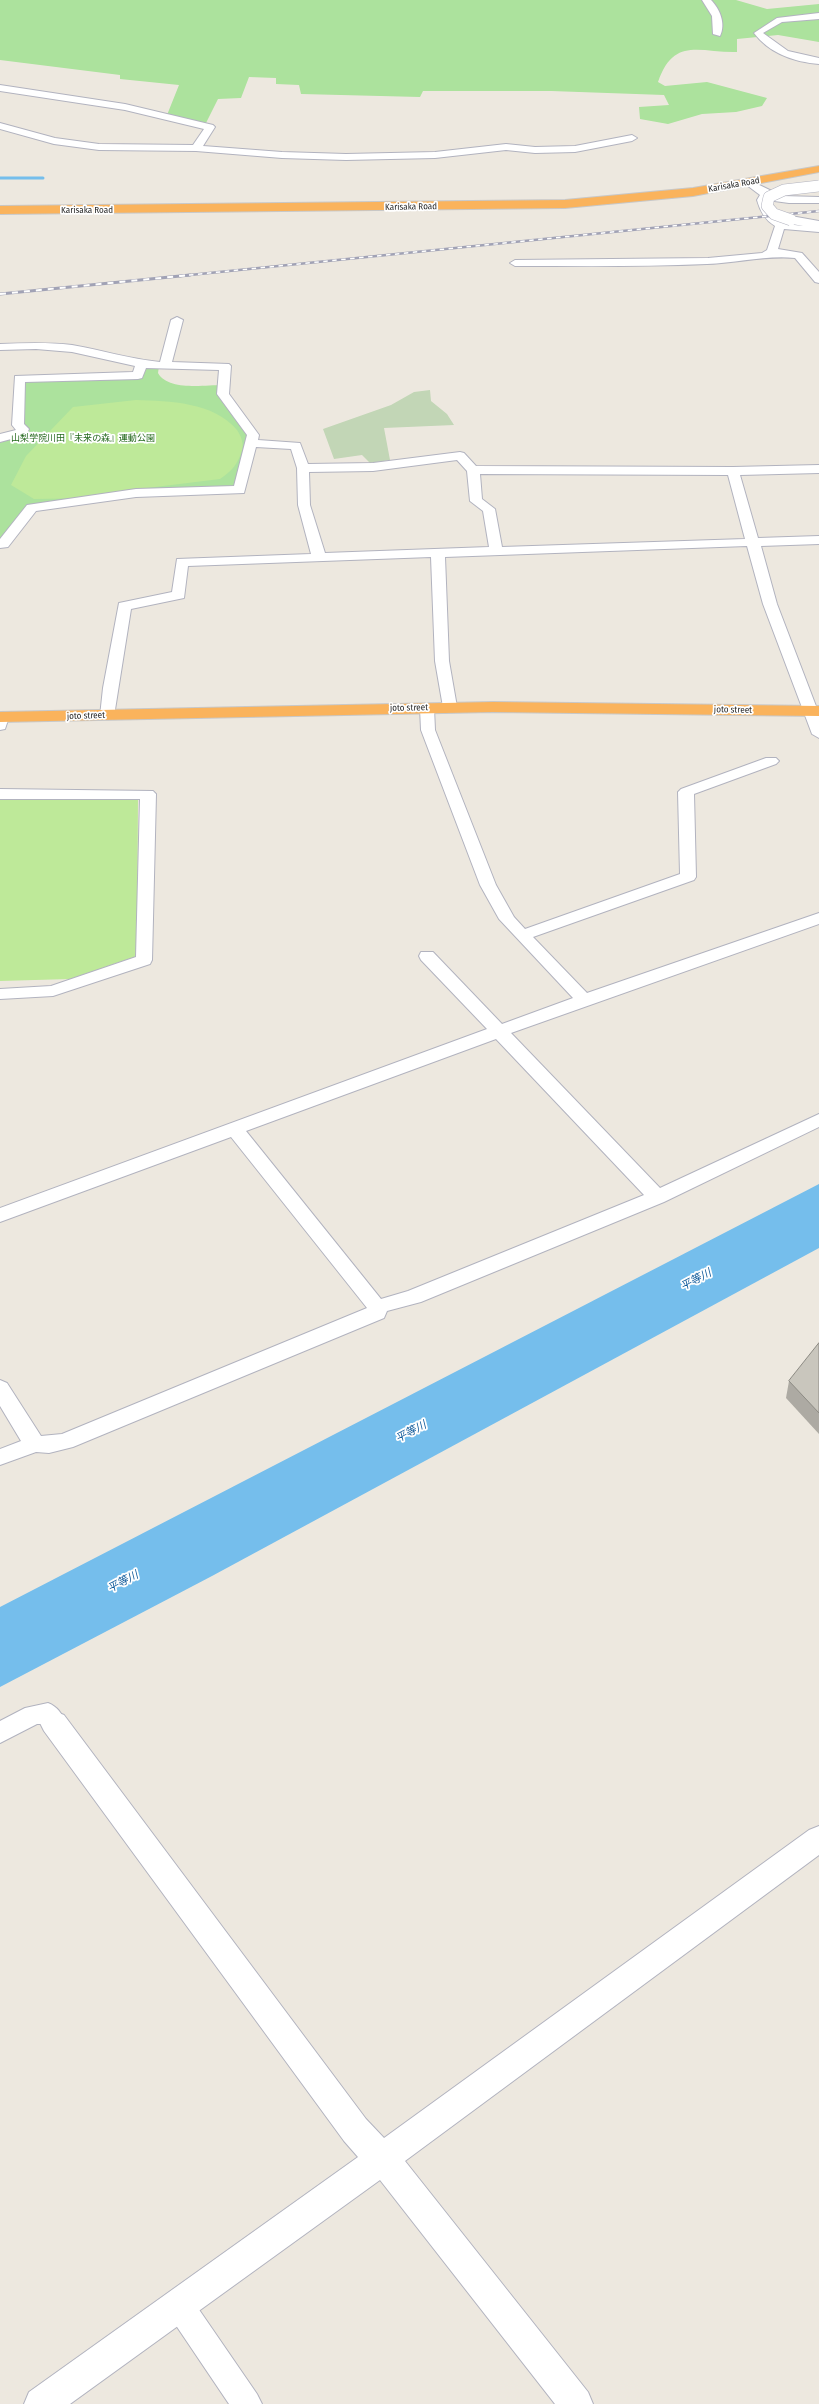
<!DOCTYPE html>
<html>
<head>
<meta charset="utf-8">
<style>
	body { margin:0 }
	canvas { display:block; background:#ede8df }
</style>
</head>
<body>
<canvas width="819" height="2404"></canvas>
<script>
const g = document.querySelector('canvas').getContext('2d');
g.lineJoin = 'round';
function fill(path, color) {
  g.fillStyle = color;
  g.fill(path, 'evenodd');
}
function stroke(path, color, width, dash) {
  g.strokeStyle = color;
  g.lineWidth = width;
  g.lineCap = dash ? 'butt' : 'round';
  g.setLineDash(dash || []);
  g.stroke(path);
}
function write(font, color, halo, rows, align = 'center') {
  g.font = font + ' "Fira Sans Condensed","Noto Sans JP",sans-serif';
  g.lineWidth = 3.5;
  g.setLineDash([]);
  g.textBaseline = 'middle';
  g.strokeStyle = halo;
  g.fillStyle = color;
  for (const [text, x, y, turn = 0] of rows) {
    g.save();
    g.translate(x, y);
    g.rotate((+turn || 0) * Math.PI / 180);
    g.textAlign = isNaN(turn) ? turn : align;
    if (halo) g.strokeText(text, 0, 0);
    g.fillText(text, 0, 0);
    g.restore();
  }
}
const green = new Path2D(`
	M0,0H736L767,9L819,4V42L778,35L737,39V52C700,53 674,36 658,82L665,86L707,82L767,98L762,106L736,112L702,114L668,124L640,119L639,107L669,105L664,95L551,91H423L420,97L301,94L299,85L276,84V78L249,77L241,98L218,99L205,125L167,115L179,85L120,79V75L0,60Z
	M142,364L159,366L158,373C168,391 204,385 222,385L253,435L239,490L172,491L32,508L0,544V438L22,432L19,379L137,375Z`);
const cemetery = new Path2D(`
	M430,390L431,401L447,414L454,425L384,428L390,460L370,463L362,455L334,459L323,429L391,405L414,392Z`);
const pitch = new Path2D(`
	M136,400C169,401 214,402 237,430C241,436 244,443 242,450C238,464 232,471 220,479L98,494L95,498L34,499L11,485L26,456L73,407Z
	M0,797H138L137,956L70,979L0,981Z`);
const water = new Path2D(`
	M819,1184V1248L212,1576L0,1687V1607Z`);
const stream = new Path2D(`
	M0,178H43`);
const street = new Path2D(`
	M702,0H711C720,9 726,24 720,36L713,34L712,16Z
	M819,13V19L782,22L763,33L788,51L819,58V64C794,62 769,53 754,33L777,18Z
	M0,85L125,104L213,125L215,127L203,146L282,152L346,154L435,152L506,144L535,147L575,146L632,135L637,138L632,141L575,152L535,153L506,150L435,158L346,160L282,158L196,151L99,150L54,144L0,129V123L55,138L99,144L193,145L204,129L125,110L0,91Z
	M749,180L782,196L819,197V203H789L767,200C777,227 794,226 819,226V232L784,229L778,249L802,253L819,272V283L815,282L795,258C766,255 737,263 707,264C643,267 579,266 515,266L510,263L515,260L708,258L762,253L767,250L775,226C765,220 760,211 757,200L760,195L744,183Z
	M177,317L183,320L172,362L229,364L231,366L229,394L259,435L258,440L300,443L308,464L373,463L460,452L464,453L476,466L733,467L819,465V473L740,475L758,538L819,536V544L761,546L777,604L819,714V738L812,734L763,604L747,546L445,557L449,661L457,707L450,711L443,707L435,661L431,557L188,566L184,598L131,609L114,716L112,719H102L100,716L103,688L119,603L172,592L177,559L311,554L298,505L297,468L291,449L256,447L244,493L136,497L36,511L8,547L0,548V539L27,505L136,489L234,486L247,435L217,394L219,370L146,368L142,378L138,379L25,382L24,424L29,429L26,435L0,442V434L16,430L12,425L15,376L133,372L135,366L72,352L36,349L0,350V344C24,343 48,342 72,345C101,350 130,359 160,362L171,320ZM457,460L467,471L470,501L483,511L489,547L325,553L310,505L309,472L373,471ZM480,474L728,475L745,539L502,547L495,509L482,499Z
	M427,704L434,708L435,730L496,885L514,917L525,929L680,874L678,792L681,789L766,758H776L779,761L776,764L694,794L696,877L694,880L533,937L587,993L819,913V924L511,1033L660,1188L819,1114V1127L664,1202L421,1302L387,1311L384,1318L73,1447L49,1453L36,1452L0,1465V1449L21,1441L0,1406V1380L7,1383L41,1436L62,1434L367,1308L231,1137L0,1222V1208L487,1029L421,960L419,956L421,952H433L502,1024L573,998L499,919L480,885L421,730L420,708ZM496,1039L644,1195L408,1291L381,1299L246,1131Z
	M0,713L7,714L9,717L5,729L0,730Z
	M0,789L153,791L156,794L152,960L150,964L53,996L0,999V989L51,986L136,957L140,799H0Z
	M48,1703C58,1707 61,1713 66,1723L62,1730L54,1733L46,1730L42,1724H37L0,1743V1721L25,1708Z
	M179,2291L189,2295L257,2394L262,2404H229L169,2315L165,2305L169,2295Z`);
const secondary = new Path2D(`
	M791,216L819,221V229L787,223L785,220L787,217Z
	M54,1711L64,1715L366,2119L384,2138L809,1830L819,1826V1855L405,2161L588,2392L593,2404H555L380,2180L70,2404H24L29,2392L358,2157L344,2141L44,1731L40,1723L44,1715Z`);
const highway = new Path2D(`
	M819,166V172L693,196L565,208L0,214V206L565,200L693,188Z
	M493,702L819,706V716L493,712L0,722V712Z`);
const railFar1 = new Path2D(`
	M180,276L819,211`);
const rail = new Path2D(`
	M0,294L190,275`);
const secondaryBridge = new Path2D(`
	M791,220L774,214L767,206L769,197L784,190L819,186`);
const wall = new Path2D(`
	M819,1343V1434L786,1398L789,1381Z`);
const building = new Path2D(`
	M819,1343V1413L789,1381Z`);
const farStreetnames = [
	["Karisaka Road",734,185,-10],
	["Karisaka Road",411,207,-1],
	["Karisaka Road",87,210],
	["joto street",409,708,-1],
	["joto street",733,710,1],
	["joto street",86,716,-2]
];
const farParknames = [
	["山梨学院川田『未来の森』運動公園",83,438]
];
const waterNames = [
	["平等川",696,1280,-28],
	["平等川",411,1432,-28],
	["平等川",123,1582,-28]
];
fill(green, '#ace29d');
fill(cemetery, '#c2d6b6');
fill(pitch, '#bee999');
fill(water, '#75beec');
stroke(stream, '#75beec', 3);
stroke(street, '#b2b3bf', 2);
stroke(secondary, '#b2b3bf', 2);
stroke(highway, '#c8c8c8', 2);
fill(street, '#fff');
fill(secondary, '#fff');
fill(highway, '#fab35c');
stroke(railFar1, '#a1a2b5', 2.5);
stroke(rail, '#a1a2b5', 3);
stroke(railFar1, '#fff', 1.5, [4.5]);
stroke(rail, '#fff', 2, [6]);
stroke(secondaryBridge, '#b2b3bf', 12, []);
stroke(secondaryBridge, '#fff', 11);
fill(wall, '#adaaa3');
fill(building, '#c9c6bd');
stroke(building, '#8d8b84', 1);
write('9px', '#2c2c2c', '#fff', farStreetnames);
write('9px', '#23681c', '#fff', farParknames);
write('italic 11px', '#115b9b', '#fff', waterNames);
</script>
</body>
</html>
